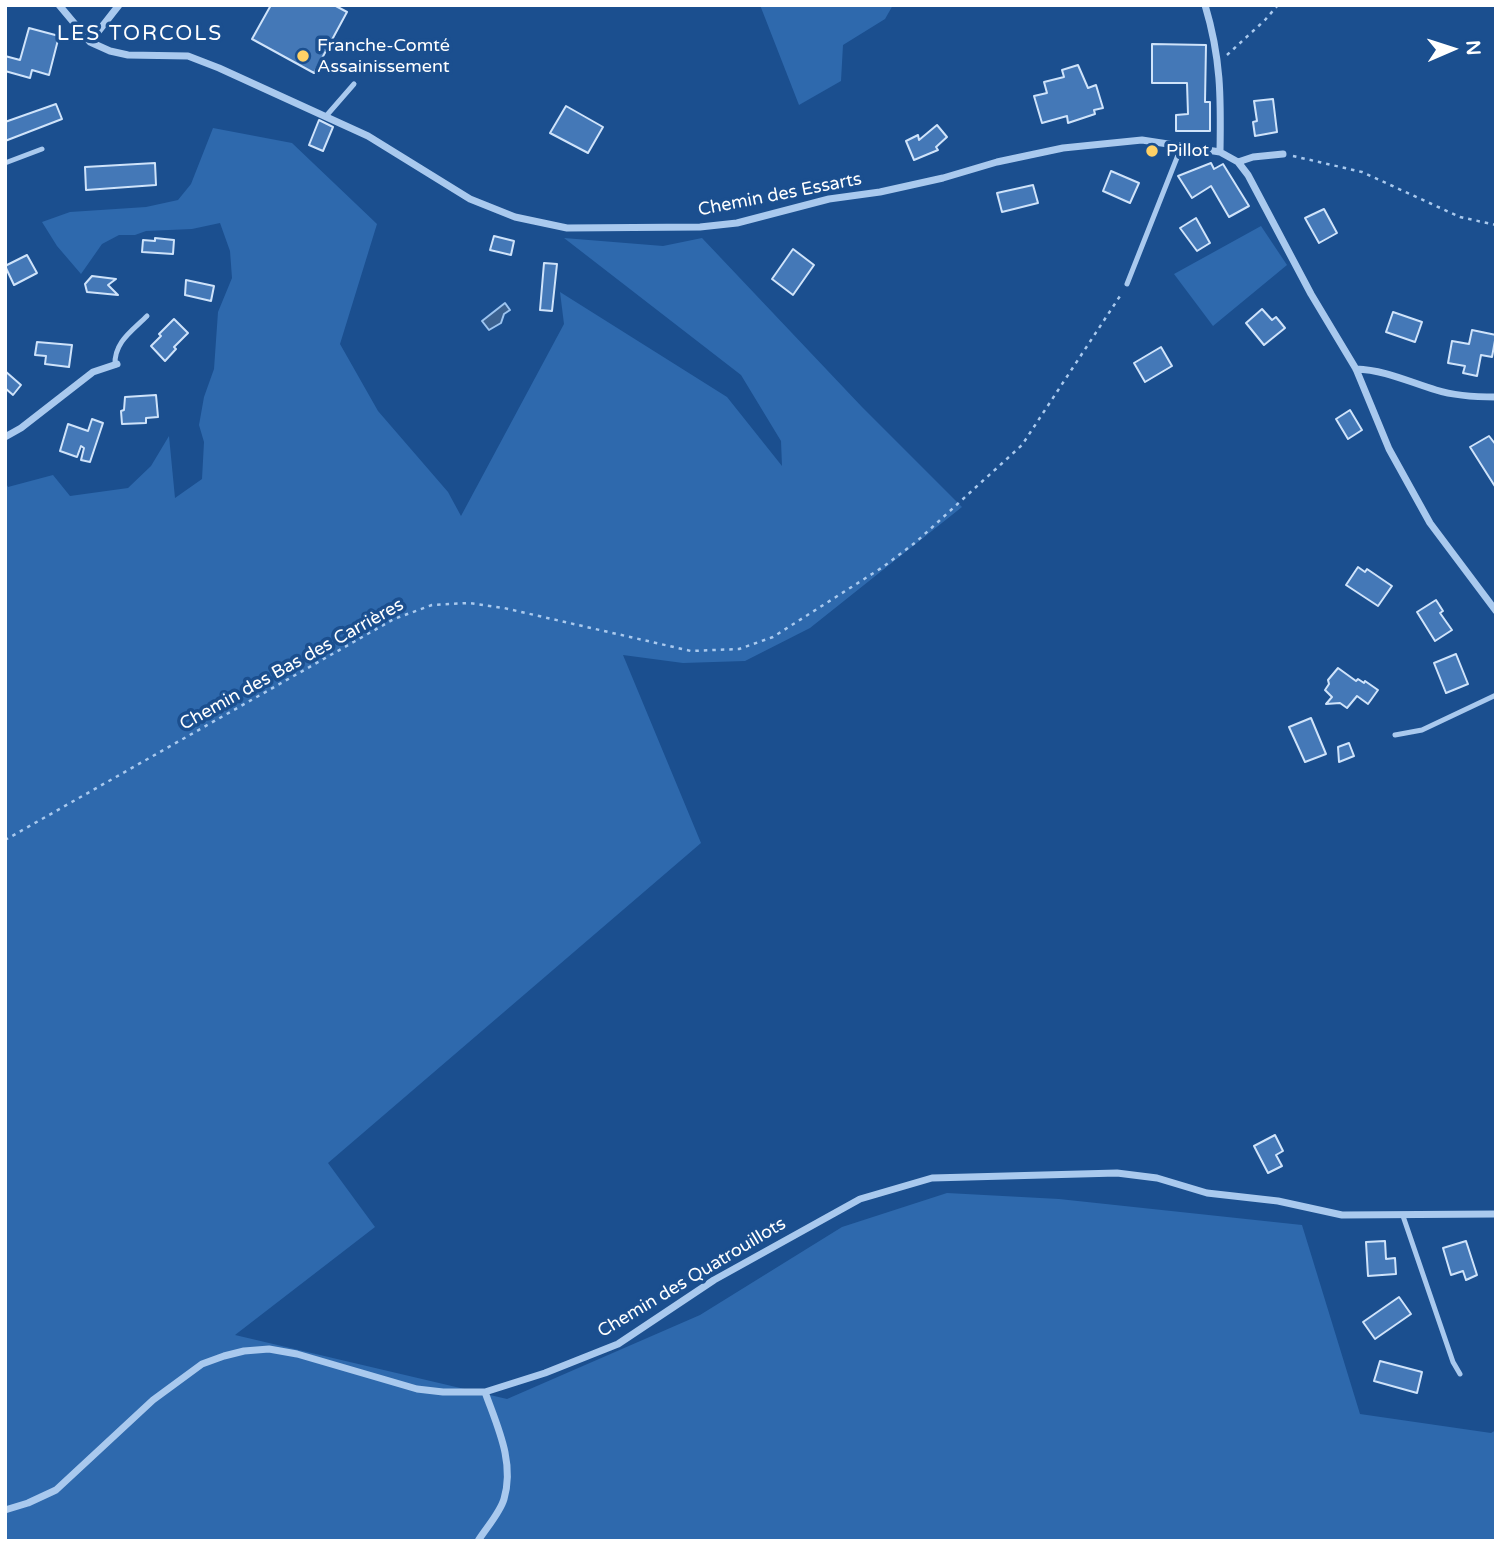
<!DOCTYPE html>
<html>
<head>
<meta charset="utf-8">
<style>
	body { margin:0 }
	#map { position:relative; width:1501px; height:1546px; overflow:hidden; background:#1b4f8f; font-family:"Varela Round",sans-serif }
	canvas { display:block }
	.frame { position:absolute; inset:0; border:7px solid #fff; pointer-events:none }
	.north { position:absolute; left:1417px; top:14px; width:70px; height:70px; -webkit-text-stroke:5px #1b4f8f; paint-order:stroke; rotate:87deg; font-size:19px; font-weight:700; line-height:28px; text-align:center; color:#fff }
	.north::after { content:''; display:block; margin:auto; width:24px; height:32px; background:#fff; clip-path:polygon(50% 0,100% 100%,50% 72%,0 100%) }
</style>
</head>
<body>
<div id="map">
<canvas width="1501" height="1546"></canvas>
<div class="frame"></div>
<div class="north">N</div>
</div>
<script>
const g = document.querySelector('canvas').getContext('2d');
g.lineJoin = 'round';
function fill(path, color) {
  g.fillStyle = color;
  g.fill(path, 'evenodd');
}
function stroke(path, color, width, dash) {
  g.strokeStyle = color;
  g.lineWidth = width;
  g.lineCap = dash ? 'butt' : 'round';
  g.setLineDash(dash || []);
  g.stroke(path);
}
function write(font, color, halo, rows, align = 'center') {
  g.font = font + ' "Varela Round",sans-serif';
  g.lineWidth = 7;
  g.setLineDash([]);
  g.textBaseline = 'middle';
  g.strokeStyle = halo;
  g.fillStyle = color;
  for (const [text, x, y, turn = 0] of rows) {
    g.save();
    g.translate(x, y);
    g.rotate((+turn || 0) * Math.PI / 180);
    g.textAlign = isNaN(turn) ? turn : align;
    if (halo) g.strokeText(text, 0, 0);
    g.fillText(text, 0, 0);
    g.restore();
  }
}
const green = new Path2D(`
	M760,5H893L885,19L843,45L841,81L799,105Z
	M213,128L292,143L377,224L340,344L378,411L448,492L461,516L564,324L560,292L727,397L782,466L781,441L741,375L564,238L663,246L702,238L862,407L962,507L810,628L745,661L683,663L623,655L701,843L328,1163L375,1227L235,1335L507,1399L700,1315L842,1227L947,1193L1059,1199L1302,1225L1360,1414L1491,1433L1496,1430V1541H5V481L8,487L53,475L70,496L128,488L151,466L169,436L175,498L202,479L204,442L199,425L204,397L214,369L218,312L232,278L230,251L220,223L192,229L146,231L135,235H119L102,244L81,274L57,246L42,222L70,212L146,207L178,200L191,184Z
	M1261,226L1287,265L1213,326L1174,274Z`);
const water = new Path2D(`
	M505,303L510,310L504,314L501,323L489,330L482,321Z`);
const building = new Path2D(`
	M271,5H334L347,12L314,73L252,39Z
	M29,28L59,36L49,75L32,70L30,78L5,71V56L20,60Z
	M1152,44L1206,45L1205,102H1210V131H1176V115L1188,114L1187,83H1152Z
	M1078,65L1088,88L1096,85L1103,108L1094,110L1095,114L1068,123L1067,116L1042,123L1034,96L1047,93L1044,82L1064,77L1062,70Z
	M1273,99L1277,132L1255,136L1253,122L1257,121L1254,101Z
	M56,104L62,119L5,141V122Z
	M566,106L603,127L588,153L550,133Z
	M319,120L333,127L323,151L309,145Z
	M937,125L947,137L936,147L938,150L914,160L906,141L918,135L919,140Z
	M155,163L156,185L86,190L85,167Z
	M1211,163L1214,169L1223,164L1249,206L1229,217L1211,186L1192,198L1178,176Z
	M1111,171L1139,183L1130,203L1103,191Z
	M1033,185L1038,203L1002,212L997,193Z
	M1324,209L1337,233L1319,243L1305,218Z
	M1196,218L1210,243L1197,251L1180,228Z
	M494,236L514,241L511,255L490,250Z
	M155,238L174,240L173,254L142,252L143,240L155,241Z
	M793,249L814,265L793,295L772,279Z
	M27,255L37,273L14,285L5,266Z
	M544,263L557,264L552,311L540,310Z
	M92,276L116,279L108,285L118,295L87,292L85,284Z
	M186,280L214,286L211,301L185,295Z
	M1262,309L1272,320L1276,317L1285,328L1264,345L1246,323Z
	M1393,312L1422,322L1415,342L1386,332Z
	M174,319L188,333L174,347L176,349L165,361L151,346L161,336L159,334Z
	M1472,330L1496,335L1492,357L1481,355L1477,376L1463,373L1465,366L1448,363L1452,341L1469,344Z
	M37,342L72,345L69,367L45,364L46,356L35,355Z
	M1161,347L1172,366L1145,382L1134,363Z
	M5,371L21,385L13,395L5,388Z
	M156,395L158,417L146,418V423L122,424L121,411L124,410L125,397Z
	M1350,410L1362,430L1348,439L1336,419Z
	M92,419L103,423L90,462L81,460L84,448L81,446L77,457L60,451L68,424L88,431Z
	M1489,436L1496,445V488L1470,447Z
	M1358,567L1365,572L1367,569L1392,586L1378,606L1346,585Z
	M1436,600L1443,611L1440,613L1452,630L1435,641L1417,612Z
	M1456,654L1468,684L1446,693L1434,663Z
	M1338,668L1356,681L1358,679L1364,683L1365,681L1378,690L1368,704L1357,696L1347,708L1340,703L1326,704L1332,697L1325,690L1329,684L1328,680Z
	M1311,718L1326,754L1305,762L1289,727Z
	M1349,743L1354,756L1339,762L1338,747Z
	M1275,1135L1283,1151L1276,1155L1282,1166L1268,1173L1254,1146Z
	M1385,1241L1386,1259L1395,1258L1396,1274L1368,1276L1366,1242Z
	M1466,1241L1477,1275L1466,1280L1463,1271L1451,1275L1443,1248Z
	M1399,1297L1411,1314L1375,1339L1363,1322Z
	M1380,1361L1422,1372L1417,1393L1374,1381Z`);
const path = new Path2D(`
	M1227,55L1265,20L1278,5
	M1293,156L1362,172L1460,217L1496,225
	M5,840L394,619L432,605L469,603L504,608L691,651L739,649L773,637L883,567L916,542L1022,445L1122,293`);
const lane = new Path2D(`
	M327,115L354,84
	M5,163L42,149
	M1127,284L1182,145
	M115,365C114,342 132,331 147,316
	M1395,735L1422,730L1496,695
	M1403,1216L1453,1362L1460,1374`);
const street = new Path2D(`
	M59,5L90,42L110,51L128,55L188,56L219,68L368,136L470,199L515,217L567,228L700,227L737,223L829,199L880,192L943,178L997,162L1063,148L1142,140L1220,152L1238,162L1248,175L1311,294L1356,369L1389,449L1430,523L1496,611
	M1205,5C1221,58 1221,97 1220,152
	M90,42L119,5
	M1238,162L1253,157L1283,154
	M1356,369C1385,370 1409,382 1436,390C1455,396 1476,397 1496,397
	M5,437L21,428L93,372L117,364
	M5,1510L28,1503L56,1490L153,1400L202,1364L224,1356L244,1351L269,1349L297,1354L417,1389L443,1392H485L545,1373L618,1344L714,1280L860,1199L932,1178L1117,1173L1157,1178L1207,1193L1278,1201L1342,1215L1496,1214
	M478,1541C486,1528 500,1513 504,1499C515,1462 497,1426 485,1392`);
const markers = [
	[303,56,7,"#ffd166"],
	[1152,151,7,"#ffd166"]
];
const poiNames = [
	["Franche-Comté",317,46],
	["Assainissement",317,67],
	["Pillot",1166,151]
];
const streetNames = [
	["Chemin des Essarts",780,195,-11],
	["Chemin des Bas des Carrières",292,665,-29],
	["Chemin des Quatrouillots",692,1278,-31]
];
const quarterNames = [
	["LES TORCOLS",140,34]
];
fill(green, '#2e69ad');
fill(water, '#3c6290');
stroke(water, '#9cc4f0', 2);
fill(building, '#4478b7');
stroke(building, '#cfe3fa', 2);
stroke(path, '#a9c9ee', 2.5, [3.5, 5]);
stroke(lane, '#a9c9ee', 5);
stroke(street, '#a9c9ee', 7);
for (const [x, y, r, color] of markers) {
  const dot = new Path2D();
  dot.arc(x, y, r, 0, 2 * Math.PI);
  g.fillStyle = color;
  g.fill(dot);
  stroke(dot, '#1b4f8f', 2.5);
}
write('18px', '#fff', '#1b4f8f', poiNames, 'left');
write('18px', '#fff', '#1b4f8f', streetNames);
g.letterSpacing = '2px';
write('21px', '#fff', '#1b4f8f', quarterNames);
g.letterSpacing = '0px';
</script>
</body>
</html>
